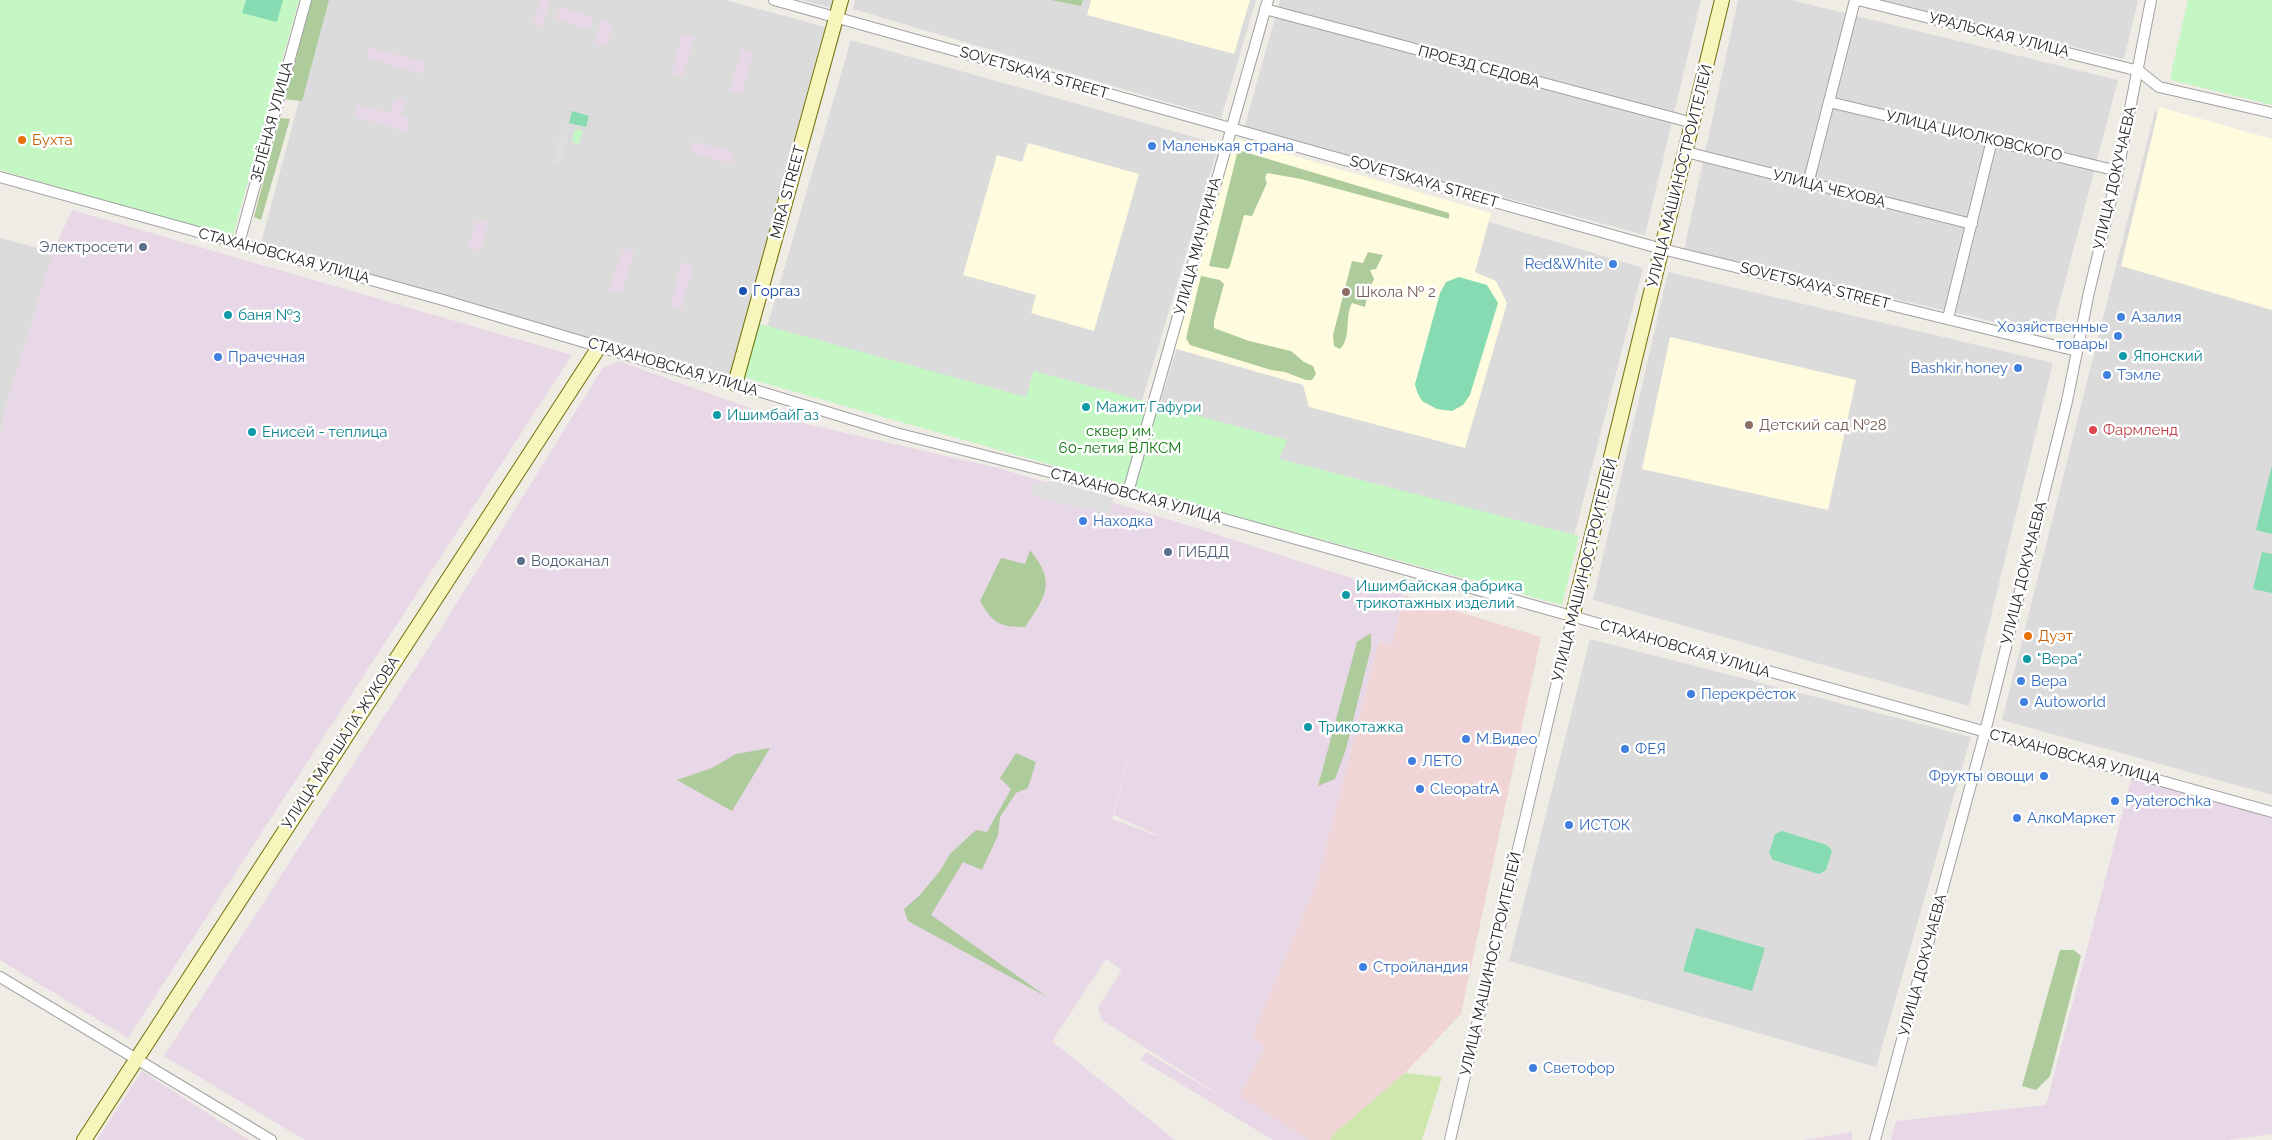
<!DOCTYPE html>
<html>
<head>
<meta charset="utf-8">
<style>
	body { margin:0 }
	canvas { display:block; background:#efebe5 }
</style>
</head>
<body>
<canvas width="2272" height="1140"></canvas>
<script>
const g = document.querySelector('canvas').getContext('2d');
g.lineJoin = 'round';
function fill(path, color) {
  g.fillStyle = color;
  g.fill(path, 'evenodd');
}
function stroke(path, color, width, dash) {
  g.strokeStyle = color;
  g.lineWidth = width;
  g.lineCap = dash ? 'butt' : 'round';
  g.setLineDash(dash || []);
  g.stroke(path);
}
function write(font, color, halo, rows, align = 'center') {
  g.font = font + ' Raleway,sans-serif';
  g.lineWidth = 5;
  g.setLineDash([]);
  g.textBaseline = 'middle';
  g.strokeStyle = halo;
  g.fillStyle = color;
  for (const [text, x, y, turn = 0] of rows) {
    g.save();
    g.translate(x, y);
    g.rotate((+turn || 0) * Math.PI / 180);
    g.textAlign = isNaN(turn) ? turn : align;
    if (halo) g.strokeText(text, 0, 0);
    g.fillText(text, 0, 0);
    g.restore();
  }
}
const residential = new Path2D(`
	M326,0H726L825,27L728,380L261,243Z
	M801,0H834L832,8Z
	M855,0H1256L1221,118L853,9Z
	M1280,0H1701L1645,235L1244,128Z
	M1738,0H1791L2118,80L2051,335L1684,250Z
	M1881,0H2138L2124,59Z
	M851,40L1219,144L1118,481L753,375Z
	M2155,111L2272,143V795L2002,720Z
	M1236,146L1643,268L1560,591L1139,476Z
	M0,238L53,252L4,413L0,442Z
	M1668,272L2053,363L1969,706L1593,600Z
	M1590,639L1971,737L1876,1067L1509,961Z`);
const commercial = new Path2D(`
	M1404,595L1541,637L1461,1014L1341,1140H1304L1235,1104L1265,1047L1252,1036L1317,882L1379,641L1392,644Z`);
const industrial = new Path2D(`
	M541,0H550L541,27L533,25Z
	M560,7L593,17L589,29L556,19Z
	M601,20L613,24L607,46L595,43Z
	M682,34L694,37L683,76L672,73Z
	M369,47L426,63L423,74L366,58Z
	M741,49L753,52L742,94L730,91Z
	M396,98L405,101L401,116L410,119L406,132L354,116L358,105L391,113Z
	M693,141L735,153L732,164L690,152Z
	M72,210L572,355L128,1038L0,960V442L4,413L53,252Z
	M476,220L488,223L480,251L468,247Z
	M624,248L635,252L621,294L609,290Z
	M682,262L693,265L682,309L670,306Z
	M618,361L772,416L998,468L1190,526L1404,595L1392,644L1379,640L1317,882L1252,1036L1265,1047L1239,1096L1310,1140H1273L1141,1060L1146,1052L1232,1103L1102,1020L1098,1007L1122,970L1106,959L1052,1041L1175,1140H305L164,1056L435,638L602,369ZM1142,705L1114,815L1168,840L1112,819Z
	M2133,773L2272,813V1134L2227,1140H1891L1896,1121L2046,1105Z
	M142,1071L249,1140H97Z
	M1852,1132V1140H1803Z`);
const education = new Path2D(`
	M1091,0H1250L1234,54L1087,15Z
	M2159,107L2272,139V310L2121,266Z
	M1235,139L1491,213L1475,272L1496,281L1507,303L1465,448L1309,407L1303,385L1173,348Z
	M1028,143L1139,174L1094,331L1031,313L1036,295L963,275L997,155L1022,162Z
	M1670,337L1856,380L1828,510L1642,469Z`);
const grass = new Path2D(`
	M1405,1073L1442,1077L1422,1140H1330L1334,1134Z`);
const forest = new Path2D(`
	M311,0H329L302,101L283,99Z
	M1051,0H1083L1081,6Z
	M280,118L290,119L261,220L254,217Z
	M1238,150L1449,213V219L1301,179L1267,173L1265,178L1267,183L1252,216L1244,215L1230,266L1228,269L1209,266Z
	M1368,252L1383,255L1376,269L1370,270L1374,279L1368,292L1365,307L1352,303C1344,318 1352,337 1340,349L1334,346L1333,335L1352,261L1363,263Z
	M1201,276L1220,280L1224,284L1214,321V328L1249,341L1291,351L1304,362L1313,366L1316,374L1312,380H1306L1285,372L1271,370L1190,345L1186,338Z
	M1030,550C1056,582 1047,595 1025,627C1000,627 993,624 980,601L1001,558L1025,564Z
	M1371,633V648L1346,749L1335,779L1318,786L1357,642Z
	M770,748L732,811L677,780L712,768L736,754Z
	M1016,753L1036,762L1028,788L1016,793L1000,817L998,835L982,870L963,862L931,915L1047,997L908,921L904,909L919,896L940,871L950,854L976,830L987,832L1011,789L1000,778Z
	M2060,950H2074L2081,956L2050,1076L2036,1090L2022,1086Z`);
const park = new Path2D(`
	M0,0H299L232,238L0,170Z
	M2188,0H2272V105L2171,80L2172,69Z
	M575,129L583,131L579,144L572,142Z
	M756,323L1026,397L1034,371L1287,440L1279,459L1579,536L1562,605L1115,483L743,377Z`);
const pitch = new Path2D(`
	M246,0H283L277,22L242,13Z
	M572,111L589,116L586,127L569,123Z
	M1459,277L1487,285L1498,303L1470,395L1463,405L1452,411L1437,409L1422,401L1417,392L1415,384L1440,293L1446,282Z
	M2272,465V534L2256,530Z
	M2262,552L2272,554V593L2253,589Z
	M1782,831L1827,845L1832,851L1826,870L1819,874L1773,860L1769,853L1775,834Z
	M1696,928L1765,948L1752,991L1683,971Z`);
const parking = new Path2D(`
	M563,125L571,127L560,164L553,162Z
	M1055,481L1114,498L1109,514L1084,507L1083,509L1030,495L1034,484Z`);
const street = new Path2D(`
	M774,0L1662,249L2077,351
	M1858,0L2139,71L2159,87L2272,113
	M1265,9L1693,123
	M1829,102L2118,171
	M1686,152L1972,224
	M0,177L443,300L684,372L735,384L896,433L1128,492L2272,812
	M1808,184L1855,0
	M239,243L306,0
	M1948,318L1992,140
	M1128,492L1268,0
	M0,977L271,1140
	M1450,1140L1572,618
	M1875,1140L1985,732L2067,401L2089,292L2118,171L2151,0`);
const secondary = new Path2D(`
	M735,384L841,0
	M1572,618L1722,0
	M84,1140L599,347`);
const markers = [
	[22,140,5,"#e8710a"],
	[1152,146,5,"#3f7fe0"],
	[143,247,5,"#5c6f8a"],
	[1613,264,5,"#3f7fe0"],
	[743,291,5,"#1a4fb4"],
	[1346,292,5,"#8d6e63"],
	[228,315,5,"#0f9aa8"],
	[2121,317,5,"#3f7fe0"],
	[2118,336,5,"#3f7fe0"],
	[2123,356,5,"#0f9aa8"],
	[218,357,5,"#3f7fe0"],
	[2018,368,5,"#3f7fe0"],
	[2107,375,5,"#3f7fe0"],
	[1086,407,5,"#0f9aa8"],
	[717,415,5,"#0f9aa8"],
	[1749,425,5,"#8d6e63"],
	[2093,430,5,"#e0444e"],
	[252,432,5,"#0f9aa8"],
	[1083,521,5,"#3f7fe0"],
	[1168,552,5,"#5c6f8a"],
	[521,561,5,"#5c6f8a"],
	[1346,595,5,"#0f9aa8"],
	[2028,636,5,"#e8710a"],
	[2027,659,5,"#0f9aa8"],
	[2021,681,5,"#3f7fe0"],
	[1691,694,5,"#3f7fe0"],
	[2024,702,5,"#3f7fe0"],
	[1308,727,5,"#0f9aa8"],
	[1466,739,5,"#3f7fe0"],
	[1625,749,5,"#3f7fe0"],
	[1412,761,5,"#3f7fe0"],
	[2044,776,5,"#3f7fe0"],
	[1420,789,5,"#3f7fe0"],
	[2115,801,5,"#3f7fe0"],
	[2017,818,5,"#3f7fe0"],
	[1569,825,5,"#3f7fe0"],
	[1363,967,5,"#3f7fe0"],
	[1533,1068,5,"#3f7fe0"]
];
const streetNames = [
	["УРАЛЬСКАЯ УЛИЦА",1999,35,14],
	["ПРОЕЗД СЕДОВА",1479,67,15],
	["SOVETSKAYA STREET",1034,73,16],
	["ЗЕЛЁНАЯ УЛИЦА",272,122,-75],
	["УЛИЦА ЦИОЛКОВСКОГО",1974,136,13],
	["УЛИЦА МАШИНОСТРОИТЕЛЕЙ",1680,176,-76],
	["УЛИЦА ДОКУЧАЕВА",2115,178,-77],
	["SOVETSKAYA STREET",1424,182,16],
	["УЛИЦА ЧЕХОВА",1829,189,14],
	["MIRA STREET",788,192,-75],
	["УЛИЦА МИЧУРИНА",1198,246,-75],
	["СТАХАНОВСКАЯ УЛИЦА",284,256,15],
	["SOVETSKAYA STREET",1815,286,14],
	["СТАХАНОВСКАЯ УЛИЦА",673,367,16],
	["СТАХАНОВСКАЯ УЛИЦА",1136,496,15],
	["УЛИЦА МАШИНОСТРОИТЕЛЕЙ",1585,570,-76],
	["УЛИЦА ДОКУЧАЕВА",2024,573,-76],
	["СТАХАНОВСКАЯ УЛИЦА",1685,649,16],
	["УЛИЦА МАРШАЛА ЖУКОВА",341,743,-57],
	["СТАХАНОВСКАЯ УЛИЦА",2075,757,15],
	["УЛИЦА МАШИНОСТРОИТЕЛЕЙ",1491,964,-77],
	["УЛИЦА ДОКУЧАЕВА",1923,965,-75]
];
const foodNames = [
	["Бухта",32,140],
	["Дуэт",2038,636]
];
const shopNames = [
	["Маленькая страна",1162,146],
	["Red&White",1603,264,"right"],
	["Азалия",2131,317],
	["Хозяйственные",2108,327,"right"],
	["товары",2108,344,"right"],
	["Прачечная",228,357],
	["Bashkir honey",2008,368,"right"],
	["Тэмле",2117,375],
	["Находка",1093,521],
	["Вера",2031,681],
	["Перекрёсток",1701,694],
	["Autoworld",2034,702],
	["М.Видео",1476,739],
	["ФЕЯ",1635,749],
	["ЛЕТО",1422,761],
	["Фрукты овощи",2034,776,"right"],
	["CleopatrA",1430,789],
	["Pyaterochka",2125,801],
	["АлкоМаркет",2027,818],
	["ИСТОК",1579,825],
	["Стройландия",1373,967],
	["Светофор",1543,1068]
];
const serviceNames = [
	["Электросети",133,247,"right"],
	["ГИБДД",1178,552],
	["Водоканал",531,561]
];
const transitNames = [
	["Горгаз",753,291]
];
const educationNames = [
	["Школа № 2",1356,292],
	["Детский сад №28",1759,425]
];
const cultureNames = [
	["баня №3",238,315],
	["Японский",2133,356],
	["Мажит Гафури",1096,407],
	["ИшимбайГаз",727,415],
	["Енисей - теплица",262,432],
	["Ишимбайская фабрика",1356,586],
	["трикотажных изделий",1356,603],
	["\"Вера\"",2037,659],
	["Трикотажка",1318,727]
];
const healthNames = [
	["Фармленд",2103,430]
];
const parkNames = [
	["сквер им.",1120,431],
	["60-летия ВЛКСМ",1120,448]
];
fill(residential, '#dcdbdb');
fill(commercial, '#efd5d6');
fill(industrial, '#e8d7e6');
fill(education, '#fefbdf');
fill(grass, '#cee7ad');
fill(forest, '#aecc9b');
fill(park, '#c4f7c4');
fill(pitch, '#86dbb3');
fill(parking, '#dedede');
stroke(street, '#a2a2a2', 12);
stroke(secondary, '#6f7109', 16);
stroke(street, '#fff', 10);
stroke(secondary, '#f7f5bb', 14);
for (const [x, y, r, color] of markers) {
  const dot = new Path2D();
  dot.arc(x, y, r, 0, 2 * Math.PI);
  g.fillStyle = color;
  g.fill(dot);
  stroke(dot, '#fff', 2);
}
write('15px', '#1e1e1e', '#fff', streetNames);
write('15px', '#c56008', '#fff', foodNames, 'left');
write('15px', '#366cbe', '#fff', shopNames, 'left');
write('15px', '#4e5e75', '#fff', serviceNames, 'left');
write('15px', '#164399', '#fff', transitNames, 'left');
write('15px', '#785e54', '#fff', educationNames, 'left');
write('15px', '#0d838f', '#fff', cultureNames, 'left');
write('15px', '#be3a42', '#fff', healthNames, 'left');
write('15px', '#107810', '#fff', parkNames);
</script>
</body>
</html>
